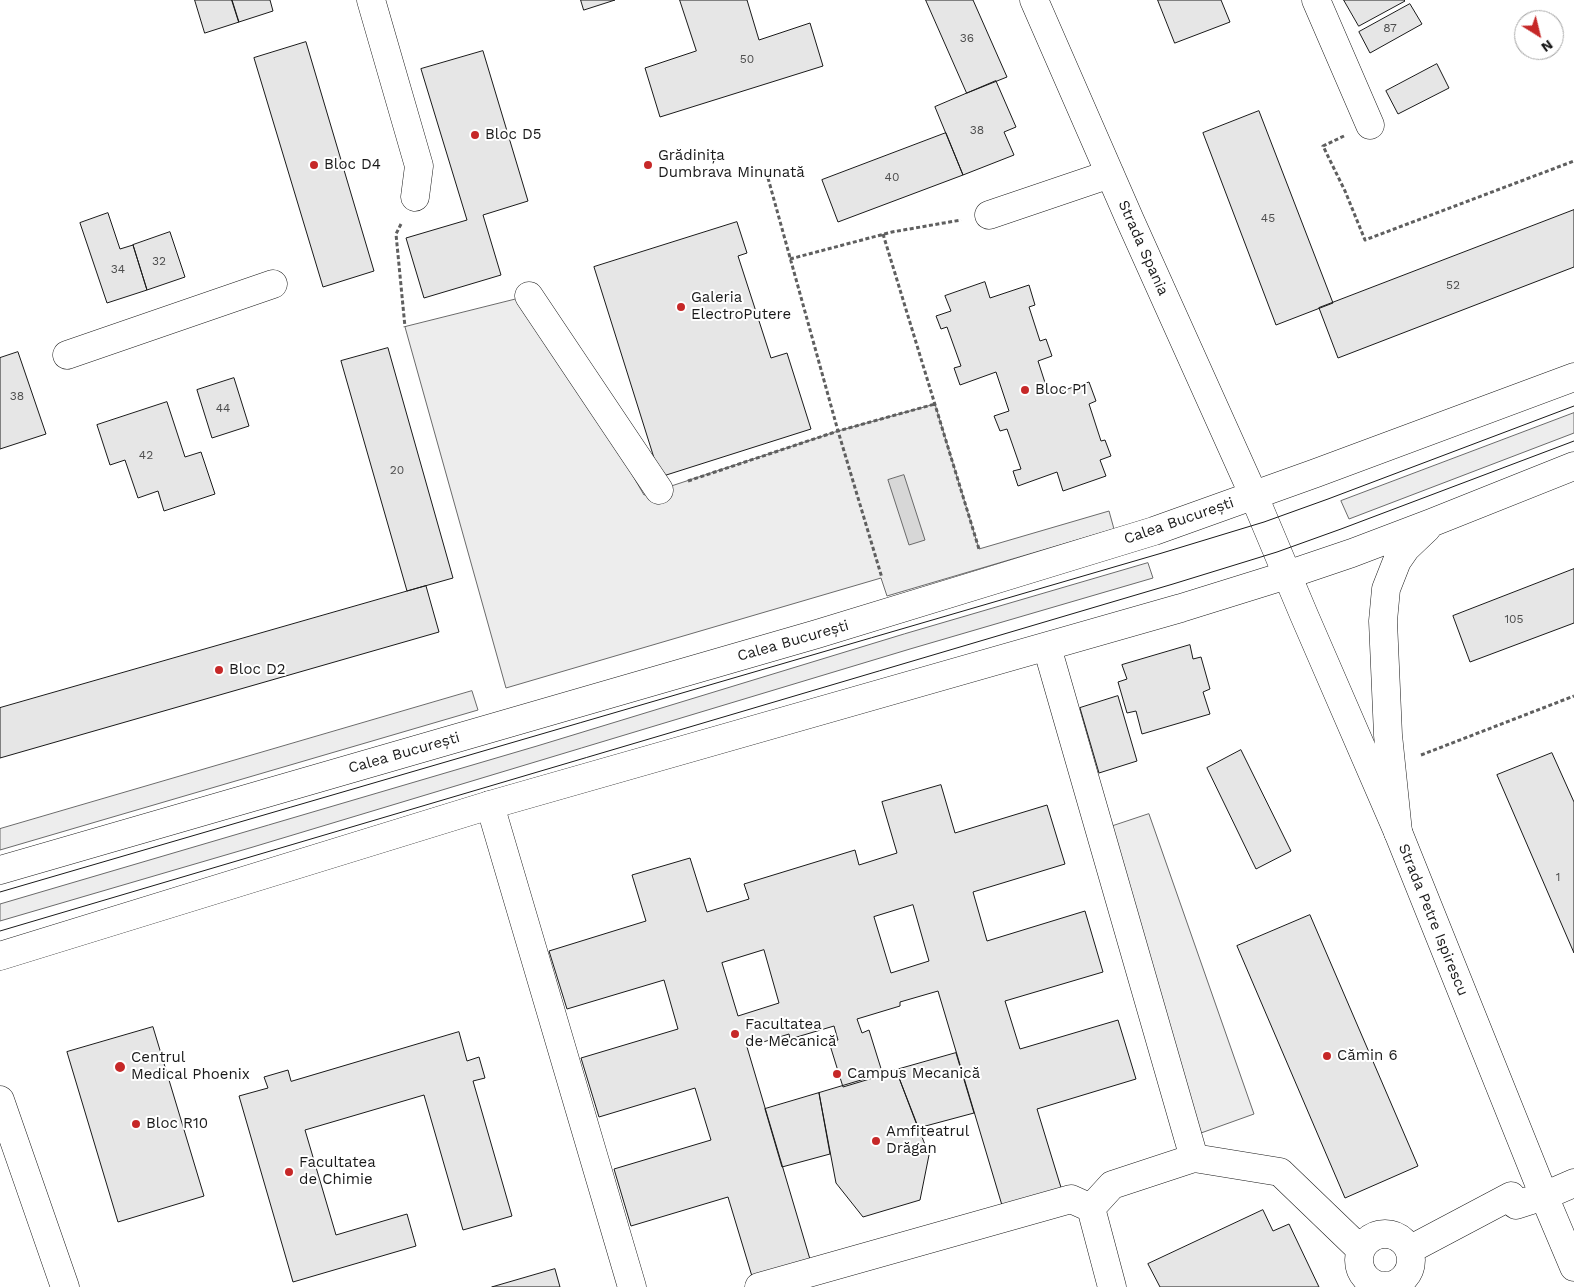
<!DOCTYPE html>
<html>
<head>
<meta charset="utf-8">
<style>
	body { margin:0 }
	#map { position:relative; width:1574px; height:1287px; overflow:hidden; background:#fff; font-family:"Work Sans",sans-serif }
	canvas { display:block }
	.north { position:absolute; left:1514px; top:10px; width:50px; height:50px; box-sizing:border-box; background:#fff; border:1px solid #a3a3a3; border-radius:50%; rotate:144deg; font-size:14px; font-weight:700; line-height:20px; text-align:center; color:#1a1a1a }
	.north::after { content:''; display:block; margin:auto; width:18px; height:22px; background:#c62828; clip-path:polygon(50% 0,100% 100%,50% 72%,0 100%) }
</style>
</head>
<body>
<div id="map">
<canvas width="1574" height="1287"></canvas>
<div class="north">N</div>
</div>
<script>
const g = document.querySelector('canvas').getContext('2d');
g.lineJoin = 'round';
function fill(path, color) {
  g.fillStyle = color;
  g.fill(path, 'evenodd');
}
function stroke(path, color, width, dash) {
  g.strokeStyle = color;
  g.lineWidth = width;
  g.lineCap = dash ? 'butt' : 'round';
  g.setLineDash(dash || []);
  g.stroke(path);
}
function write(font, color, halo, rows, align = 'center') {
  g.font = font + ' "Work Sans",sans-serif';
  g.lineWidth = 4;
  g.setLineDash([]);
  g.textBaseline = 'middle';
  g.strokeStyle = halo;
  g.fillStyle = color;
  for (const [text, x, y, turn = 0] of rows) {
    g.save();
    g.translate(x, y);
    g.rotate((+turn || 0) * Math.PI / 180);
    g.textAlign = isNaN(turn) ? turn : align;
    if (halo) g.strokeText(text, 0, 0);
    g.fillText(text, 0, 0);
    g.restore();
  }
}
const built = new Path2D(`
	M529,296L644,495L838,431L935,404L979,549L1109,511L1114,529L887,596L881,578L506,688L405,327Z
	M1574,413V433L1349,519L1341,501Z
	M1148,563L1153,578L910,649L253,847L0,921V904L537,746L904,634Z
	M472,691L478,710L0,850V829Z
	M1149,814L1254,1114L1201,1133L1098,831Z`);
const water = new Path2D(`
	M904,475L925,540L909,545L888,480Z`);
const building = new Path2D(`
	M195,0H232L239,22L205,33Z
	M232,0H270L273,11L239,22Z
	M581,0H615L584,10Z
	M680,0H747L759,40L810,23L823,66L660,117L645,68L696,51Z
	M926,0H973L1007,77L967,93Z
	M1158,0H1221L1230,22L1175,43Z
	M1344,0H1404L1405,1L1359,26Z
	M1410,4L1422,24L1370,53L1359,32Z
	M306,42L374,271L323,287L254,58Z
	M483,51L528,201L483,215L501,275L424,298L406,238L467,220L421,69Z
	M1437,64L1449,88L1398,114L1386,91Z
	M996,81L1016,127L1004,132L1014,155L963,175L935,107Z
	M1259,111L1333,303L1276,325L1203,133Z
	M946,133L963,175L838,222L822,180Z
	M1574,210V267L1338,358L1319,308Z
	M108,213L120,249L133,245L147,290L107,303L80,223Z
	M737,222L747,253L738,256L771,358L787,353L811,429L660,477L594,267Z
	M170,232L185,277L147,290L133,245Z
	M985,282L990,298L1029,285L1035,305L1029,307L1040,341L1046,339L1052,356L1038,361L1049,395L1089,382L1096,401L1089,404L1101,441L1105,440L1111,456L1100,460L1106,476L1063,491L1057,472L1018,486L1013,471L1021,469L1007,429L1000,431L994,416L1009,411L996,372L960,385L954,368L961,366L947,327L941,329L936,316L951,311L945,296Z
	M388,348L453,578L407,591L341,361Z
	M18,352L46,434L0,449V358Z
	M234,378L249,426L212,438L197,390Z
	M167,402L185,457L201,452L215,494L164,511L158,491L138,498L125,460L110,465L97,425Z
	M1574,569V623L1470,662L1453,616Z
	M426,586L439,632L0,758V708Z
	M1190,645L1193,659L1201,657L1210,689L1203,692L1210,714L1142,734L1136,711L1127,713L1118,682L1127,679L1122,665Z
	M1118,696L1137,761L1099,773L1080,708Z
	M1241,750L1291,851L1256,869L1207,768Z
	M1552,753L1574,802V953L1497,775Z
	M941,785L955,833L1047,805L1065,864L973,892L987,941L1085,911L1103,972L1005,1001L1020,1049L1118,1020L1136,1079L1037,1109L1063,1194L1004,1212L938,991L900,1002V1006L857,1019L862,1033L869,1030L883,1075L843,1087L829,1042L838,1040L834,1026L790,1039L789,1034L747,1047L812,1266L754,1283L728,1197L631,1226L614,1169L711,1140L695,1088L599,1117L581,1058L678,1029L664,980L567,1009L549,951L646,921L632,875L690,858L707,912L749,899L744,884L855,850L859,865L897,853L882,802ZM913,905L929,961L891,973L874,917ZM764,950L779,1003L738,1016L722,963Z
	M1310,915L1418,1166L1345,1198L1237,946Z
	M153,1027L204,1196L118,1222L67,1052Z
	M459,1032L467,1061L479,1057L485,1078L473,1081L512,1216L463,1230L424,1095L305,1130L336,1235L407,1214L416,1246L293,1282L239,1096L268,1088L264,1077L288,1070L291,1081Z
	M956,1053L974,1113L918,1128L896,1070Z
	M896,1070L929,1155L920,1200L863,1217L836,1183L819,1093Z
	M819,1093L830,1154L782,1167L765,1109Z
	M1263,1210L1273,1231L1289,1224L1319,1287H1160L1148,1264Z
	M555,1269L560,1287H492Z`);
const path = new Path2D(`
	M1344,136L1323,146L1345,191L1365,240L1574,161
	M768,178L838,431L882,578
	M401,224L396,234L405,327
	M883,234L979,549
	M790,259L892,232L961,220
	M688,481L838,431L935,404
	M1421,755L1574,696`);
const minor = new Path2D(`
	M371,0L419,166L415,197
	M1034,0L1130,220L1254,496L1304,615L1398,832L1544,1196L1574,1267
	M1316,0L1370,125
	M989,215L1110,174
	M529,296L659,490
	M67,355L273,284
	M1047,647L1194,1158L1280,1172L1361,1250
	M490,805L632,1287
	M0,1100L65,1287
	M1359 1260a26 26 0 1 1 52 0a26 26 0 1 1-52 0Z
	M1409,1250L1511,1196L1516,1205L1544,1196L1574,1183
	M759,1287L1071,1199L1091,1208
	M1112,1287L1091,1208L1112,1185L1194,1158`);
const major = new Path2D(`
	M1398,832L1388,735L1383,621L1386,589L1397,561L1406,548L1427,528
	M0,870L817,634L1154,531L1316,473L1574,377
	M0,956L490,805L1181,608L1287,575L1352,553L1431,523L1574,466`);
const tram = new Path2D(`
	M0,892L1162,553L1264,522L1328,499L1574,406
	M0,931L1173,584L1277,552L1341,529L1574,441`);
const markers = [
	[475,135,5,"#c62828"],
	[314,165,5,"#c62828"],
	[648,165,5,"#c62828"],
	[681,307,5,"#c62828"],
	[1025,390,5,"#c62828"],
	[219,670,5,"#c62828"],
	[735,1034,5,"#c62828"],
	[1327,1056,5,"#c62828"],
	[120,1067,6,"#c62828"],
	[837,1074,5,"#c62828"],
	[136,1124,5,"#c62828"],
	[876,1141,5,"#c62828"],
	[289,1172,5,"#c62828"]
];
const numberNames = [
	["87",1390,28],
	["36",967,38],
	["50",747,59],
	["38",977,130],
	["40",892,177],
	["45",1268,218],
	["32",159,261],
	["34",118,269],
	["52",1453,285],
	["38",17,396],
	["44",223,408],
	["42",146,455],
	["20",397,470],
	["105",1514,619],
	["1",1558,877]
];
const poiNames = [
	["Bloc D5",485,135],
	["Grădinița",658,156],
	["Dumbrava Minunată",658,173],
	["Bloc D4",324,165],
	["Galeria",691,298],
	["ElectroPutere",691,315],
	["Bloc P1",1035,390],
	["Bloc D2",229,670],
	["Facultatea",745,1025],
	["de Mecanică",745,1042],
	["Cămin 6",1337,1056],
	["Centrul",131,1058],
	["Medical Phoenix",131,1075],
	["Campus Mecanică",847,1074],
	["Bloc R10",146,1124],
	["Amfiteatrul",886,1132],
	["Drăgan",886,1149],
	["Facultatea",299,1163],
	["de Chimie",299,1180]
];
const streetNames = [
	["Strada Spania",1143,248,66],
	["Calea București",1179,521,-19],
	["Calea București",793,641,-16],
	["Calea București",404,753,-16],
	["Strada Petre Ispirescu",1433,920,68]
];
fill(built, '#ededed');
stroke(built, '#6a6a6a', 1);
fill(water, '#d7d7d7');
stroke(water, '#6a6a6a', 1);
fill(building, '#e6e6e6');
stroke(building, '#1a1a1a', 1);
stroke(minor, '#1a1a1a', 29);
stroke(major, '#1a1a1a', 29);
stroke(path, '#5f5f5f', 3, [4, 2.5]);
stroke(minor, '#fff', 28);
stroke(major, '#fff', 28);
stroke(tram, '#1a1a1a', 1);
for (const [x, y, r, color] of markers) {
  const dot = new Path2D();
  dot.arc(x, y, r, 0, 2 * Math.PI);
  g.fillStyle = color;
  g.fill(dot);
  stroke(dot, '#fff', 2);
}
write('12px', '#4d4d4d', null, numberNames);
write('15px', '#1a1a1a', '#fff', poiNames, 'left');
write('15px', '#1a1a1a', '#fff', streetNames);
</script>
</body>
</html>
